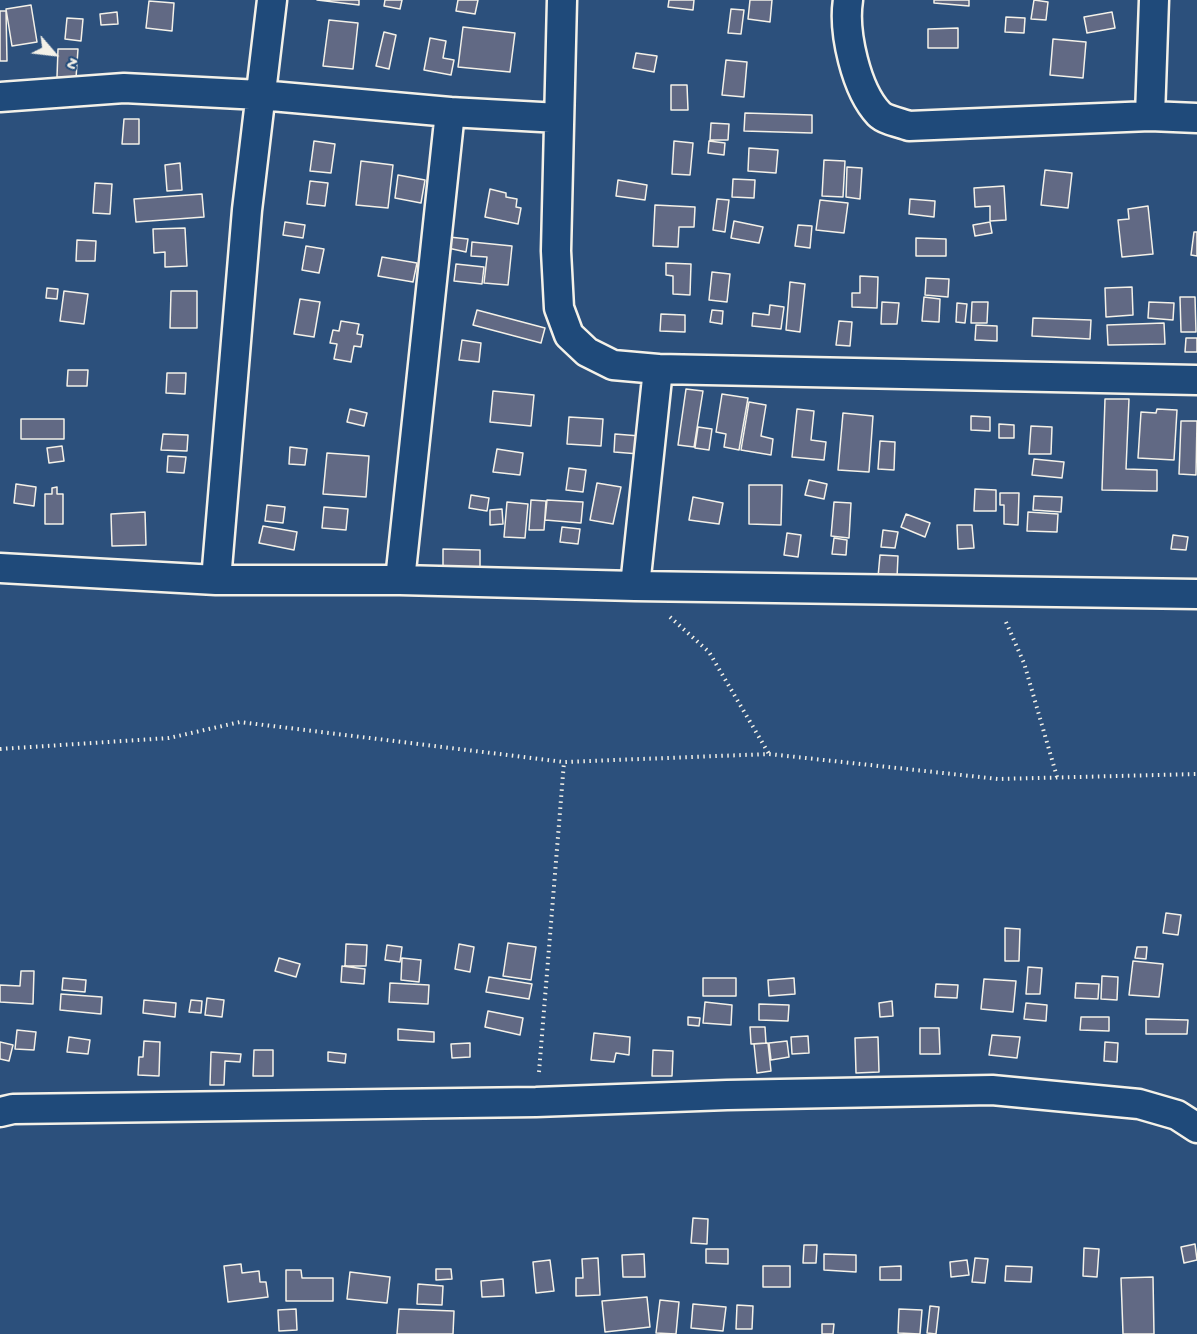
<!DOCTYPE html>
<html>
<head>
<meta charset="utf-8">
<style>
	body { margin:0 }
	#map { position:relative; width:1197px; height:1334px; overflow:hidden; background:#2c507c; font-family:"Gochi Hand",sans-serif }
	canvas { display:block }
	.north { position:absolute; left:24px; top:24px; width:60px; height:60px; -webkit-text-stroke:4px #1f4a7a; paint-order:stroke; rotate:118deg; font-size:16px; font-weight:700; line-height:24px; text-align:center; color:#f4f1e8 }
	.north::after { content:''; display:block; margin:auto; width:21px; height:27px; background:#f4f1e8; clip-path:polygon(50% 0,100% 100%,50% 72%,0 100%) }
</style>
</head>
<body>
<div id="map">
<canvas width="1197" height="1334"></canvas>
<div class="north">N</div>
</div>
<script>
const g = document.querySelector('canvas').getContext('2d');
g.lineJoin = 'round';
function fill(path, color) {
  g.fillStyle = color;
  g.fill(path, 'evenodd');
}
function stroke(path, color, width, dash) {
  g.strokeStyle = color;
  g.lineWidth = width;
  g.lineCap = dash ? 'butt' : 'round';
  g.setLineDash(dash || []);
  g.stroke(path);
}
const building = new Path2D(`
	M317,0H359V5Z
	M385,0H402L400,9L384,6Z
	M458,0H478L475,14L456,11Z
	M669,0H694L693,10L668,7Z
	M750,0H772L770,22L748,19Z
	M934,0H969V6L934,3Z
	M1034,0L1048,2L1046,20L1031,19Z
	M149,1L174,3L172,31L146,28Z
	M31,5L37,42L12,46L6,9Z
	M731,9L744,10L741,34L728,33Z
	M0,11H6L7,61H0Z
	M117,12L118,24L101,25L100,14Z
	M1112,12L1115,28L1087,33L1084,17Z
	M1006,17L1025,18L1024,33L1005,32Z
	M67,18L83,19L81,41L65,39Z
	M329,20L358,23L353,69L323,66Z
	M463,27L515,33L510,72L458,67Z
	M958,28V48H928V29Z
	M384,32L396,35L389,69L376,66Z
	M430,38L446,41L443,58L454,60L451,75L424,70Z
	M1053,39L1086,42L1083,78L1050,75Z
	M58,49H78L76,78L57,77Z
	M636,53L657,56L654,72L633,68Z
	M726,60L747,62L744,97L722,95Z
	M671,85H687L688,110H671Z
	M745,113L812,115V133L744,131Z
	M124,119H139V144H122Z
	M711,123L729,124L728,140H710Z
	M314,141L335,144L331,173L310,171Z
	M674,141L693,143L690,175L672,174Z
	M709,141L725,143L724,155L708,153Z
	M749,148L778,150L776,173L748,171Z
	M824,160L845,161L843,197L822,196Z
	M361,161L393,165L388,208L356,205Z
	M180,163L182,190L167,191L165,165Z
	M847,167L862,168L860,199L846,197Z
	M1045,170L1072,173L1068,208L1041,205Z
	M398,175L425,180L421,203L395,198Z
	M733,179L755,180L754,198L732,197Z
	M618,180L647,185L645,200L616,196Z
	M310,181L328,183L325,206L307,204Z
	M95,183L112,184L110,214L93,213Z
	M1004,186L1006,220L990,221V206L975,207L974,188Z
	M490,189L506,193V197L517,199L516,207L521,208L518,224L485,217Z
	M202,194L204,217L136,222L134,199Z
	M717,199L729,200L725,232L713,230Z
	M910,199L935,201L934,217L909,214Z
	M820,200L848,203L844,233L816,230Z
	M655,205L695,207L694,227H679L678,247L653,246Z
	M1148,206L1153,254L1122,257L1118,220L1129,219L1128,209Z
	M734,221L763,227L759,243L731,238Z
	M285,222L305,225L303,238L283,235Z
	M990,222L992,233L975,236L973,225Z
	M798,225L812,226L810,248L795,246Z
	M185,228L187,266L165,267V252L154,253L153,229Z
	M1194,232H1197V256L1191,255Z
	M440,236L468,239L466,252L439,246Z
	M916,238L946,239V256H916Z
	M77,240L96,241L95,261H76Z
	M472,242L512,246L508,285L484,283L487,257L471,256Z
	M306,246L324,249L319,273L302,270Z
	M382,257L417,263L413,282L378,276Z
	M666,263L691,264L690,295L673,294V276L666,275Z
	M456,264L484,267L482,284L454,281Z
	M712,272L730,274L727,302L709,300Z
	M860,276L878,277L877,308L852,307V293H860Z
	M926,278L949,279L948,297L925,295Z
	M790,282L805,284L800,332L786,330Z
	M1132,287L1133,315L1106,317L1105,288Z
	M47,288L58,289L57,299L46,298Z
	M64,291L88,294L84,324L60,321Z
	M171,291H197V328H170Z
	M924,297L940,299L939,322L922,321Z
	M1180,297H1195L1196,332H1181Z
	M300,299L320,302L314,337L294,334Z
	M882,302L899,303L897,324H881Z
	M972,302H988L987,323H971Z
	M1149,302L1174,303L1173,320L1148,318Z
	M957,303L967,304L965,323L956,322Z
	M770,305L784,307L781,329L752,326L753,313L769,315Z
	M477,310L545,328L541,343L473,325Z
	M712,310L723,311L722,324L710,322Z
	M661,314L685,315V332L660,331Z
	M1033,318L1091,320L1090,339L1032,336Z
	M341,321L359,324L357,334L363,335L361,347L354,346L351,362L334,359L337,344L330,343L333,330L339,331Z
	M839,321L852,322L850,346L836,345Z
	M1164,323L1165,344L1108,345L1107,325Z
	M976,325L997,326V341L975,340Z
	M1186,338H1197V352H1185Z
	M462,340L481,343L479,362L459,360Z
	M68,370H88L87,386H67Z
	M167,373H186L185,394L166,393Z
	M686,389L703,391L694,447L678,445Z
	M493,391L534,395L531,426L490,422Z
	M722,394L748,398L739,450L724,447L726,434L716,432Z
	M1105,399H1129L1126,469L1157,470V491L1102,490Z
	M749,402L766,405L761,436L773,439L771,455L741,450Z
	M350,409L367,413L364,426L347,422Z
	M797,409L814,411L811,440L826,442L824,460L792,457Z
	M1157,409L1177,410L1174,460L1138,458L1141,412L1156,413Z
	M843,413L873,416L869,472L838,470Z
	M971,416L990,417V431L971,430Z
	M569,417L603,419L601,446L567,444Z
	M21,419H64V439H21Z
	M1181,421H1197L1196,475L1179,474Z
	M999,424L1014,425V438H999Z
	M1031,426L1052,427L1051,454H1029Z
	M698,427L712,429L709,450L695,448Z
	M163,434L188,435L187,451L161,450Z
	M615,434L640,436L639,454L614,452Z
	M880,441L895,442L894,470L878,469Z
	M62,446L64,461L49,463L47,448Z
	M290,447L307,449L305,465L289,464Z
	M497,449L523,453L520,475L493,472Z
	M327,453L369,456L366,497L323,494Z
	M168,456L186,457L184,473L167,472Z
	M1034,459L1064,462L1062,478L1032,475Z
	M569,468L586,470L583,492L566,490Z
	M809,480L827,484L824,499L805,495Z
	M597,483L621,487L613,524L590,520Z
	M16,484L36,487L34,506L14,503Z
	M749,485H782L781,525L749,524Z
	M57,487V494H63V524H45V494H52V488Z
	M975,489L996,490V511H974Z
	M1000,493H1019L1018,525L1004,524V505H1000Z
	M471,495L489,498L487,511L469,508Z
	M1034,496L1062,497L1061,512L1033,510Z
	M693,497L723,503L719,524L689,520Z
	M531,500L546,501L544,530H529Z
	M547,500L583,502L581,523L545,520Z
	M507,502L528,504L525,538L504,537Z
	M834,502L851,503L849,538L831,536Z
	M267,505L285,507L283,523L265,521Z
	M324,507L348,509L346,530L322,528Z
	M502,509L503,524L490,525V510Z
	M145,512L146,545L112,546L111,514Z
	M1028,512L1058,514L1057,532L1027,531Z
	M906,514L930,523L925,537L901,527Z
	M957,525H972L974,548L958,549Z
	M263,526L297,532L294,550L259,543Z
	M562,527L580,529L578,544L560,542Z
	M883,530L898,532L895,548L881,547Z
	M787,533L801,535L798,557L784,555Z
	M1173,535L1188,537L1186,550L1171,549Z
	M834,538L847,540L846,555L832,554Z
	M443,549L480,550V568L443,567Z
	M880,555L898,556L897,578L878,577Z
	M1166,913L1181,915L1178,935L1163,933Z
	M1005,928L1020,929L1019,961H1005Z
	M508,943L536,947L531,980L503,976Z
	M346,944L367,945L366,966H345Z
	M459,944L474,947L470,972L455,969Z
	M387,945L402,947L400,962L385,960Z
	M1137,947H1147L1146,959L1135,958Z
	M279,958L300,964L296,977L275,971Z
	M402,958L421,960L419,982L401,980Z
	M1133,961L1163,964L1159,997L1129,995Z
	M342,966L365,969L364,984L341,982Z
	M1028,967L1042,968L1040,994H1026Z
	M21,971H34L33,1004L0,1002V985L20,986Z
	M1102,976L1118,977L1117,1000L1101,999Z
	M489,977L532,984L529,999L486,992Z
	M63,978L86,980L85,992L62,990Z
	M703,978H736V996H703Z
	M794,978L795,994L769,996L768,980Z
	M984,979L1016,981L1013,1012L981,1009Z
	M390,983L429,985L428,1004L389,1002Z
	M1076,983L1099,984L1098,999L1075,998Z
	M936,984L958,985L957,998L935,997Z
	M61,994L102,997L101,1014L60,1010Z
	M207,998L224,1000L222,1017L205,1015Z
	M144,1000L176,1003L175,1017L143,1013Z
	M191,1000L202,1001L201,1013L189,1012Z
	M892,1001L893,1016L880,1017L879,1003Z
	M705,1002L732,1005L731,1025L703,1023Z
	M1026,1003L1047,1005L1046,1021L1024,1019Z
	M759,1004L789,1005L788,1021L759,1020Z
	M488,1011L523,1018L520,1035L485,1027Z
	M688,1017L700,1018L699,1026L688,1025Z
	M1081,1017H1109V1031L1080,1030Z
	M1146,1019L1188,1020L1187,1034H1146Z
	M750,1027H765L766,1043L751,1044Z
	M920,1028H939L940,1054H920Z
	M398,1029L434,1032V1042L398,1040Z
	M17,1030L36,1032L34,1050L15,1049Z
	M594,1033L630,1037L629,1055L616,1053L614,1062L591,1060Z
	M992,1035L1020,1037L1017,1058L989,1055Z
	M808,1036L809,1053L792,1054L791,1037Z
	M69,1037L90,1040L88,1054L67,1052Z
	M878,1037L879,1072L856,1073L855,1038Z
	M144,1041L160,1042L159,1076L138,1075L139,1057H143Z
	M787,1041L789,1057L771,1060L769,1043Z
	M0,1042L13,1045L9,1061L0,1059Z
	M1105,1042L1118,1043L1117,1062L1104,1061Z
	M470,1043V1057L452,1058L451,1044Z
	M768,1043L771,1071L757,1073L754,1044Z
	M254,1050H273V1076H253Z
	M653,1050L673,1051L672,1076H652Z
	M211,1052L241,1054L240,1062L225,1061L224,1085H210Z
	M328,1052L346,1054L345,1063L328,1061Z
	M693,1218L708,1219L707,1244L691,1243Z
	M1195,1244L1197,1260L1184,1263L1181,1247Z
	M804,1245H817L816,1263H803Z
	M1084,1248L1099,1249L1097,1277L1083,1276Z
	M706,1249H728V1264L706,1263Z
	M644,1254L645,1277H623L622,1255Z
	M824,1254L856,1255V1272L824,1270Z
	M598,1258L600,1295L576,1296V1278H583L582,1259Z
	M975,1258L988,1259L985,1283L972,1282Z
	M550,1260L554,1291L536,1293L533,1262Z
	M967,1260L969,1275L951,1277L950,1262Z
	M241,1264L242,1273L259,1271L260,1282H266L268,1297L228,1302L224,1266Z
	M763,1266H790V1287H763Z
	M901,1266V1280H880V1267Z
	M1006,1266L1032,1267L1031,1282L1005,1281Z
	M436,1269H451L452,1279L436,1280Z
	M286,1270H301L302,1278H333V1301H286Z
	M350,1272L390,1277L387,1303L347,1299Z
	M1153,1277L1154,1334H1123L1121,1278Z
	M503,1279L504,1296L482,1297L481,1281Z
	M418,1284L443,1286L442,1305L417,1304Z
	M647,1297L650,1327L605,1332L602,1301Z
	M660,1300L679,1302L676,1334L656,1333Z
	M693,1304L726,1307L723,1331L691,1328Z
	M737,1305L753,1306L752,1329H736Z
	M930,1306L939,1307L936,1334L927,1333Z
	M296,1309L297,1330L279,1331L278,1310Z
	M399,1309L454,1311L453,1334H397Z
	M899,1309L922,1310L920,1334L898,1333Z
	M822,1324H834L833,1334H822Z`);
const path = new Path2D(`
	M670,617L709,652L769,754
	M1006,622L1024,663L1057,777
	M0,749L169,738L240,722L564,762L769,754L998,779L1197,774
	M539,1072L564,762`);
const minor = new Path2D(`
	M562,0L556,251L559,308L569,335L587,352L613,365L658,369L1197,380
	M848,0C843,32 856,90 879,114C885,120 901,123 909,126L1150,116L1197,118
	M0,97L124,88L260,95L450,112L559,118
	M1150,116L1154,0
	M0,568L216,580H400L635,586L1197,594
	M216,580L247,210L272,0
	M400,580L450,112
	M635,586L658,369
	M0,1112L13,1109L536,1102L727,1095L992,1090L1139,1104L1177,1115L1197,1128`);
fill(building, '#616984');
stroke(building, '#f4f1e8', 1.5);
stroke(minor, '#f4f1e8', 33);
stroke(path, '#f4f1e8', 4, [1.5, 4.5]);
stroke(minor, '#1f4a7a', 28);
</script>
</body>
</html>
